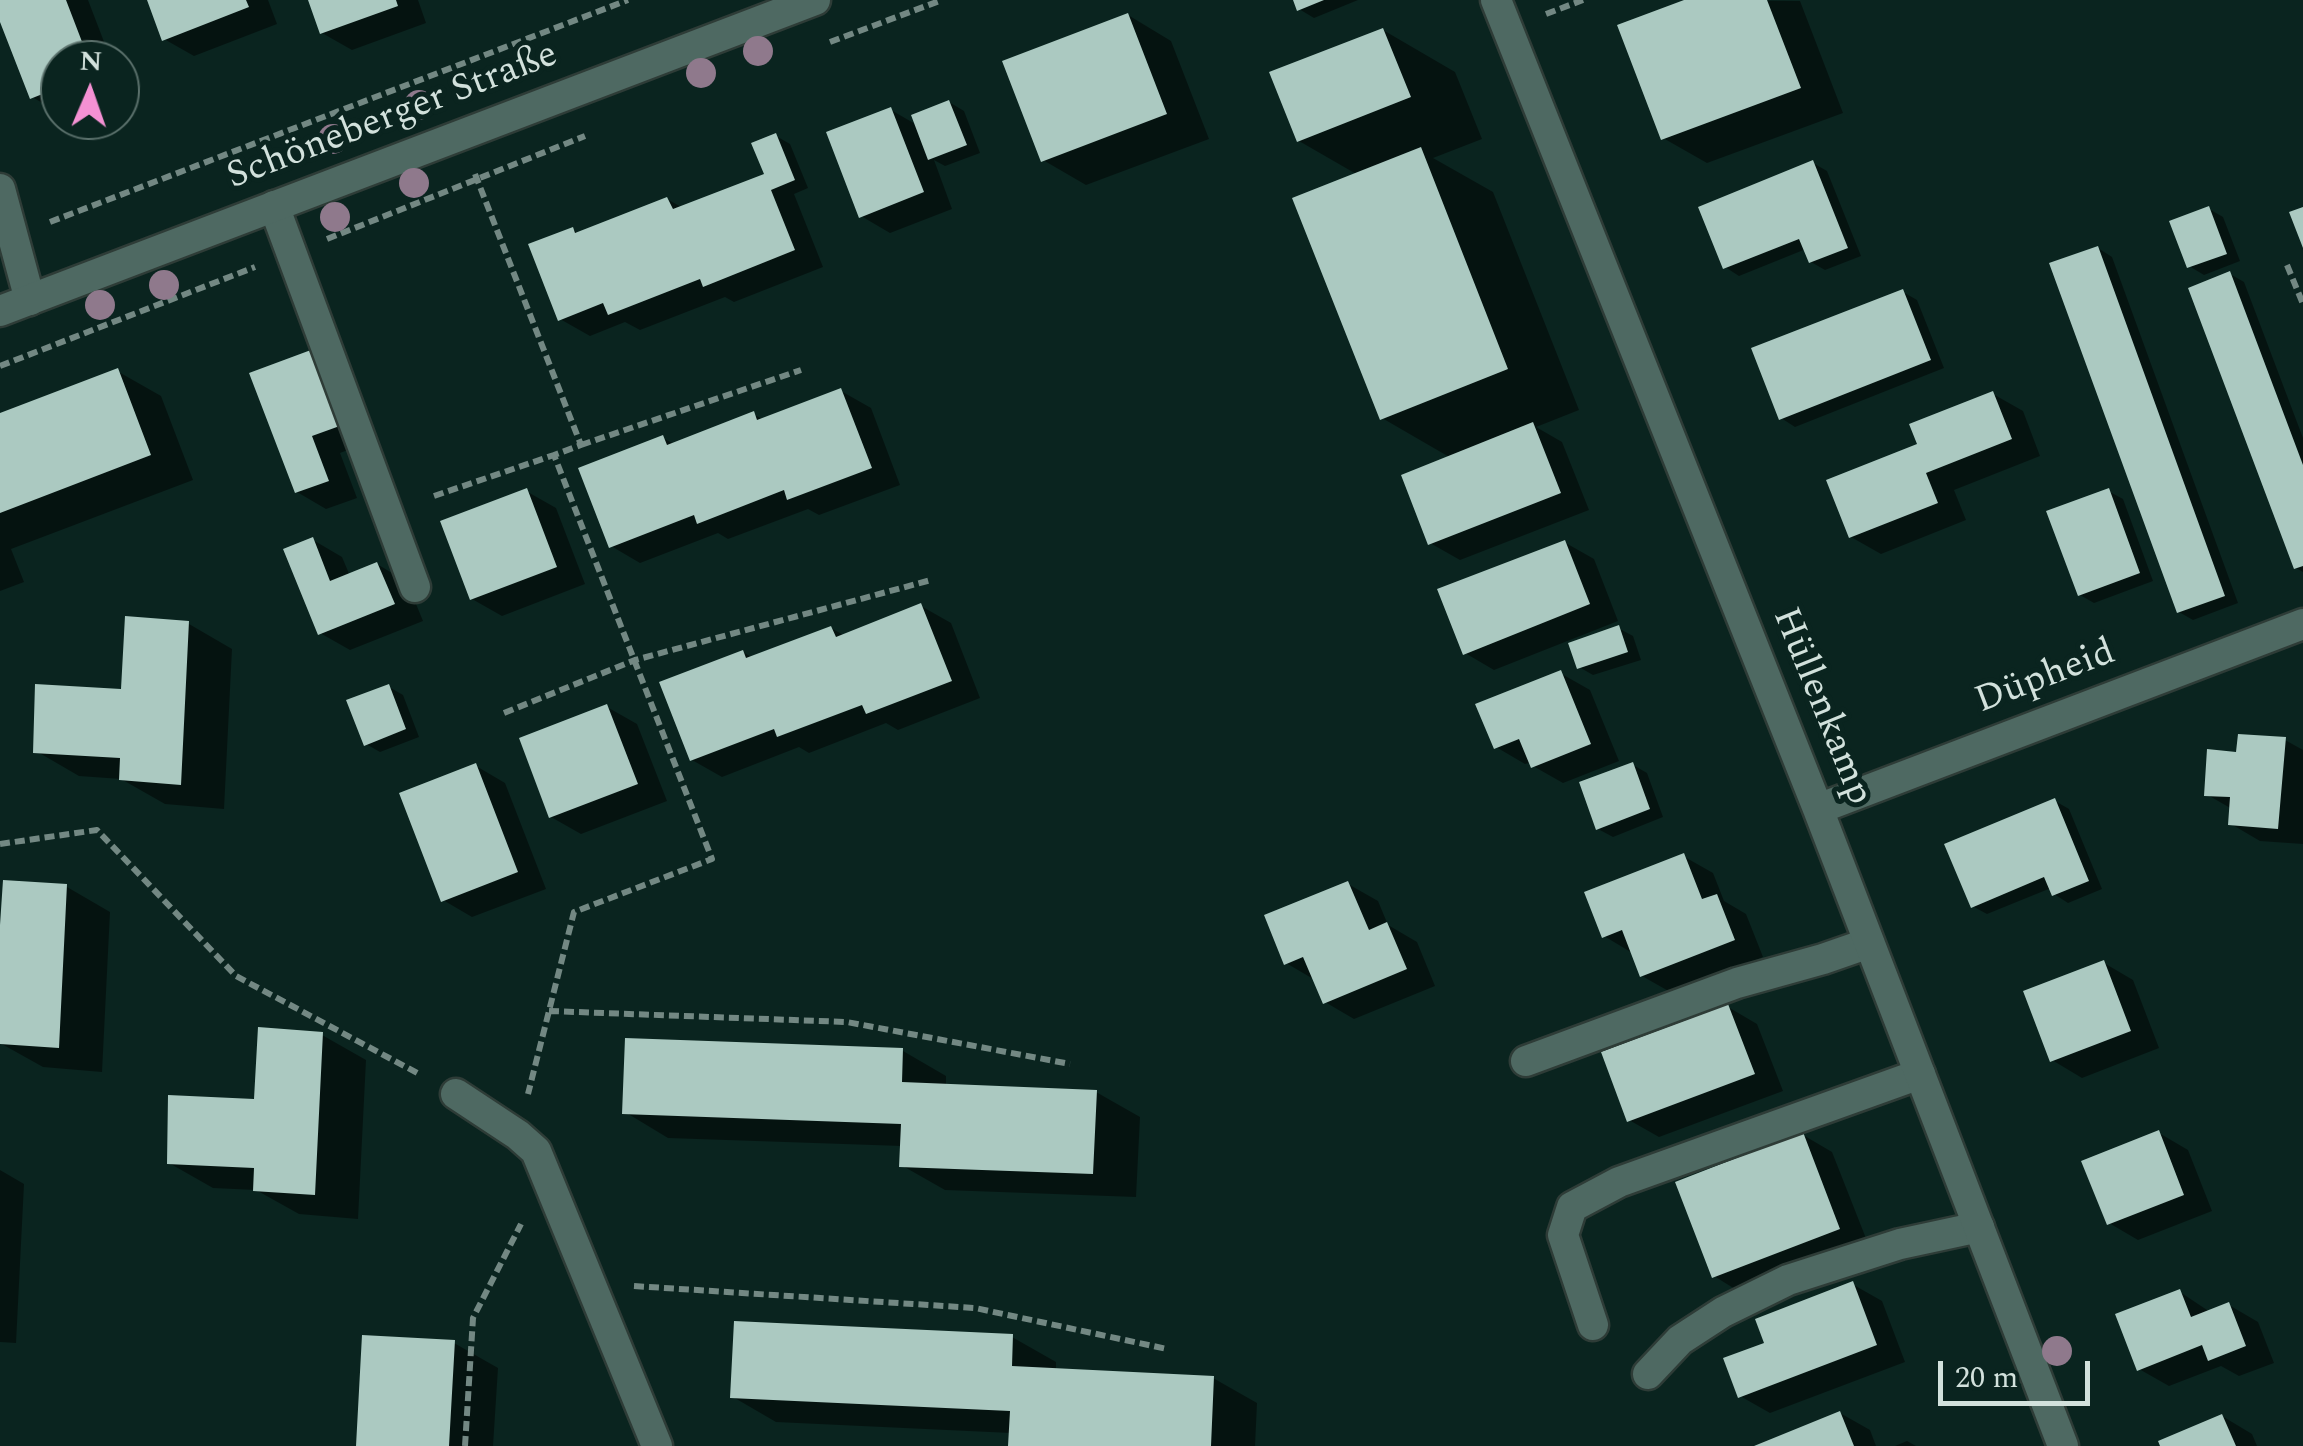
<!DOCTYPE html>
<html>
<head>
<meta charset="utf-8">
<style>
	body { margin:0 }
	#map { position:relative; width:2303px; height:1446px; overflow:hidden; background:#0a241f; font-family:Spectral,serif }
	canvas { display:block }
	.north { position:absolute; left:40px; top:40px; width:100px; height:100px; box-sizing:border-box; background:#0a241f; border:2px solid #5a706b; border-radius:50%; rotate:2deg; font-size:28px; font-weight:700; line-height:40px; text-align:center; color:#d2e1dc }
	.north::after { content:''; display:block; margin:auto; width:35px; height:45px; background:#f491d3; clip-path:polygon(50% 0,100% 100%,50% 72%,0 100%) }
	.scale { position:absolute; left:1938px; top:1361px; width:152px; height:45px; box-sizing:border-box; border:5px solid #d2e1dc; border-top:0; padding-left:12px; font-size:30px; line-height:35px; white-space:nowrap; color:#d2e1dc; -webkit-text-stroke:8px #0a241f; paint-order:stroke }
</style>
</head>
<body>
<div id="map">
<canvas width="2303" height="1446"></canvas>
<div class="north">N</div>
<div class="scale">20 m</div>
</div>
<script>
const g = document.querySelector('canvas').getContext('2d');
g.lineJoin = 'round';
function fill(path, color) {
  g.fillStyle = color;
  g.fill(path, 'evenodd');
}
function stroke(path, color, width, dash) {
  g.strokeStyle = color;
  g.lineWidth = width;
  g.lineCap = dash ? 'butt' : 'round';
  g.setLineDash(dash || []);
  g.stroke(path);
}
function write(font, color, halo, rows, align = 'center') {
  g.font = font + ' Spectral,serif';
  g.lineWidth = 10;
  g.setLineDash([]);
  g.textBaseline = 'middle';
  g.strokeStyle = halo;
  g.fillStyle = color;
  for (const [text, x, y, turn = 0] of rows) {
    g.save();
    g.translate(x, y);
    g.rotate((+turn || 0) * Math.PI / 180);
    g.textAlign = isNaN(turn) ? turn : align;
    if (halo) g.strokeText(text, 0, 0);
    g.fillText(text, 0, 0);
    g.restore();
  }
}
const shadow = new Path2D(`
	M0,0H88L111,60H60V113L32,97L0,15Z
	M149,0H268L277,24L194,56L164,39Z
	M310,0H418L426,23L352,50L322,33Z
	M1296,0H1358L1314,18L1299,9Z
	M1691,0L1800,1L1843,113L1707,163L1663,138Z
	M1128,15L1171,41L1209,139L1086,185L1043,160Z
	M1383,30L1455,72L1482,139L1433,158L1493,192L1579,410L1536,427L1562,442L1589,510L1460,560L1430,543L1451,458L1382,418L1358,175L1299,141Z
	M949,102L964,111L980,153L945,166L934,160L952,209L890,233L861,216L891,110L917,125Z
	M776,136L790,144L808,188L794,194L823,267L734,302L725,297L640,330L625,322L590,336L560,319L573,230L580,234L667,199L683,208L768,175Z
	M1813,163L1827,171L1861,256L1825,270L1811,262L1806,249L1739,276L1725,267Z
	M2209,209L2223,217L2240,261L2204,275L2189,266Z
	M2098,248L2112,257L2238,603L2193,620L2179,612Z
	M2230,274L2244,282L2303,438V572L2296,568Z
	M1903,292L1917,300L1944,368L1795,427L1781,418Z
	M349,367L376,439L340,453L357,498L326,509L297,492L252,375Z
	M117,371L161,396L193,480L11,549L24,582L0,591V415Z
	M841,391L871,408L900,485L819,515L808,509L728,539L718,533L640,563L611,546L663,438L674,444L753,414L764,420Z
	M1993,394L2023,411L2040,456L1954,490L1966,520L1881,554L1851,537L1920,446Z
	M526,491L556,508L585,584L502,616L472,599Z
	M2108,491L2123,499L2153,581L2094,603L2080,595Z
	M313,540L342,557L350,576L377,564L407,582L423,621L350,650L320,633Z
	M1564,542L1594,559L1618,621L1494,670L1465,653Z
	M921,606L951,623L980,698L898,730L886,723L809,753L799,747L722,777L692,760L743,652L753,658L831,628L845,636Z
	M189,624L232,649L224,809L165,804L121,779L79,776L36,751L123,692Z
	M1618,628L1633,636L1641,660L1593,675L1579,667Z
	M1560,673L1590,690L1619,761L1563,783L1533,766L1532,762L1525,764L1496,747Z
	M389,687L403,695L419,737L380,752L366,744Z
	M607,707L637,724L667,801L581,834L551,817Z
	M2285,740L2303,750V844L2260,841L2231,824L2232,809L2206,794L2238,755Z
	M1633,765L1647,773L1663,817L1613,837L1598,829Z
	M476,766L505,783L546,889L472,917L443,900Z
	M2055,801L2069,809L2102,889L2068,903L2054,894L2051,888L1987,914L1972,906Z
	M1683,856L1713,873L1724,901L1746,914L1763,957L1672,993L1642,976L1634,954L1604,936Z
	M1348,884L1378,901L1388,925L1417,942L1435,986L1354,1019L1325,1002L1315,980L1286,963Z
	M67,887L110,912L102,1072L43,1067L0,1043V955Z
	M2104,963L2133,980L2159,1048L2082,1078L2052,1060Z
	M1728,1007L1757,1024L1783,1091L1659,1137L1629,1120Z
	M322,1035L366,1060L358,1219L299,1214L256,1190L213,1188L169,1163L257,1102Z
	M903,1051L946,1076V1086L1096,1092L1140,1117L1136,1197L945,1190L901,1165L902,1146L668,1138L625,1112Z
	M2159,1133L2188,1150L2212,1211L2138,1240L2109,1223Z
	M1803,1135L1832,1152L1869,1246L1743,1294L1714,1276Z
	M0,1170L24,1184L16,1343L0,1342Z
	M1852,1284L1882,1301L1905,1362L1770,1413L1740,1396L1768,1344Z
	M2180,1292L2210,1312L2229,1305L2258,1322L2274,1363L2239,1376L2221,1366L2169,1386L2139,1369Z
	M1012,1337L1056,1362V1371L1213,1378L1257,1403L1255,1446H1014L1011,1433L776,1422L733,1397Z
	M454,1343L498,1368L493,1446H358Z
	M1840,1413L1870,1430L1876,1446H1760Z
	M2222,1416L2252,1434L2257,1446H2163Z
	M1907,1441L1916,1446H1895Z`);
const building = new Path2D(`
	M0,0H66L89,60H60V87L30,99L0,22Z
	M147,0H246L249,7L162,41Z
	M308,0H396L398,6L320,34Z
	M1293,0H1324L1297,11Z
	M1684,0H1767L1801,88L1661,140L1617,25Z
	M1128,13L1167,114L1041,162L1002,61Z
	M1383,28L1411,97L1297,142L1269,72Z
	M949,100L967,145L928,160L911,115Z
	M891,107L924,192L859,218L826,132Z
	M776,133L795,180L771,190L795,250L703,287L700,279L608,315L603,303L558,321L528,244L573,227L575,233L667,197L673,209L764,174L751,143Z
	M1421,147L1508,369L1380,420L1292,198Z
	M1813,160L1848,248L1809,263L1799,239L1723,269L1698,207Z
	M2209,206L2227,254L2187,268L2169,221Z
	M2303,207V248L2289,212Z
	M2098,246L2225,596L2177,613L2049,263Z
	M2230,271L2303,465V566L2294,569L2188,288Z
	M1903,289L1931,360L1779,420L1751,348Z
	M319,347L348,423L312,436L329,481L295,493L249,373Z
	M118,368L151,455L0,513V413Z
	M841,388L872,468L787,500L784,490L697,524L694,515L609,548L578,468L663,435L667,445L754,411L757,420Z
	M1993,391L2012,439L1926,473L1938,503L1849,538L1826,480L1917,444L1909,424Z
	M1533,422L1561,493L1428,545L1401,475Z
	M527,488L557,567L470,600L440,521Z
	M2109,488L2140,573L2078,596L2046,511Z
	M313,537L330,581L377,562L395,604L318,635L283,549Z
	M1565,540L1590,604L1463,655L1437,589Z
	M921,603L952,681L866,714L862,705L777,737L774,729L690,761L659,682L743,650L746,658L831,626L836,637Z
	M125,616L189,621L181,785L119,780L120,758L33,753L35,684L121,689Z
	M1619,625L1628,652L1577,669L1568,643Z
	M1561,670L1591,744L1531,768L1519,739L1494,749L1475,704Z
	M389,684L406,729L364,746L346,700Z
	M607,704L638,784L549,818L519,738Z
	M2238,734L2286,737L2278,829L2228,825L2230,797L2204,796L2207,749L2236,752Z
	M1633,762L1650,809L1596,830L1579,782Z
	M476,763L518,872L441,902L399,793Z
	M2055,798L2089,881L2052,896L2044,877L1971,908L1944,844Z
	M1684,853L1702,899L1717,894L1735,940L1640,977L1622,930L1602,938L1584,892Z
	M3,880L67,884L59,1048L0,1044V925Z
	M1348,881L1369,930L1387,922L1407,969L1323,1004L1303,957L1284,965L1264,915Z
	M2104,960L2131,1031L2050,1062L2023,991Z
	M1728,1004L1755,1074L1627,1122L1601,1052Z
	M258,1027L323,1032L315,1195L253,1191L254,1168L167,1164L168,1095L254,1099Z
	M625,1038L903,1048L902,1082L1097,1090L1093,1174L899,1167L901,1124L622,1114Z
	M2159,1130L2184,1195L2107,1225L2081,1161Z
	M1803,1132L1840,1229L1712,1278L1675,1182Z
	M1853,1281L1877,1345L1738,1398L1723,1358L1764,1343L1755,1319Z
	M2180,1289L2191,1317L2229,1302L2246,1346L2208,1361L2202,1345L2137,1371L2115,1314Z
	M734,1321L1013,1334L1012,1366L1214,1376L1211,1446H1008L1010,1411L730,1398Z
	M362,1335L455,1340L449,1446H356Z
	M1840,1411L1854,1446H1754Z
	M2222,1414L2236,1446H2160L2158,1441Z`);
const path = new Path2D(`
	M1546,14L1583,0
	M830,42L942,0
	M475,174L581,445L554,455L712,859L574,912L528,1094
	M50,222L628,0
	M327,239L585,136
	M2287,265L2303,304
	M0,366L255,267
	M581,445L801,370
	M434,496L554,455
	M504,713L635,660L931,580
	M0,844L97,830L236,976L421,1075
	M549,1011L847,1022L1070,1064
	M634,1286L975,1308L1167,1349
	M465,1446L473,1318L521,1224`);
const lane = new Path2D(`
	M0,189L30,300
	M274,206L415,587
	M1526,1061L1737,983L1823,959L1869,943
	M1593,1325L1563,1235L1572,1207L1619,1182L1920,1074
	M1648,1374L1680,1340L1723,1312L1788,1280L1900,1244L1979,1227`);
const street = new Path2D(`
	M1496,0L1818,809L2063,1446
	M1818,809L2303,624
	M456,1094L518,1135L536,1151L657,1446`);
const secondary = new Path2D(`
	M0,311L815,0`);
const trees = [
	[758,51],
	[701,73],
	[419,105],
	[333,139],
	[414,183],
	[335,217],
	[164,285],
	[100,305],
	[2057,1351]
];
const streetNames = [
	["Schöneberger Straße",393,118,-21],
	["Düpheid",2046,679,-21],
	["Hüllenkamp",1820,707,68]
];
fill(shadow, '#0007');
fill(building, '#abc9c1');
stroke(lane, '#2e3c37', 35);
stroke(street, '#2e3c37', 35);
stroke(secondary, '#2e3c37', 35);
stroke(path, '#738883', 6, [10, 5]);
stroke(lane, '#4e6962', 30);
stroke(street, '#4e6962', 30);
stroke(secondary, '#4e6962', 30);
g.fillStyle = '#8f798c';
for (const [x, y] of trees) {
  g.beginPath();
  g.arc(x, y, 15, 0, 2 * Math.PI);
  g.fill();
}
write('38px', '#d2e1dc', '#0a241f', streetNames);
</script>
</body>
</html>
